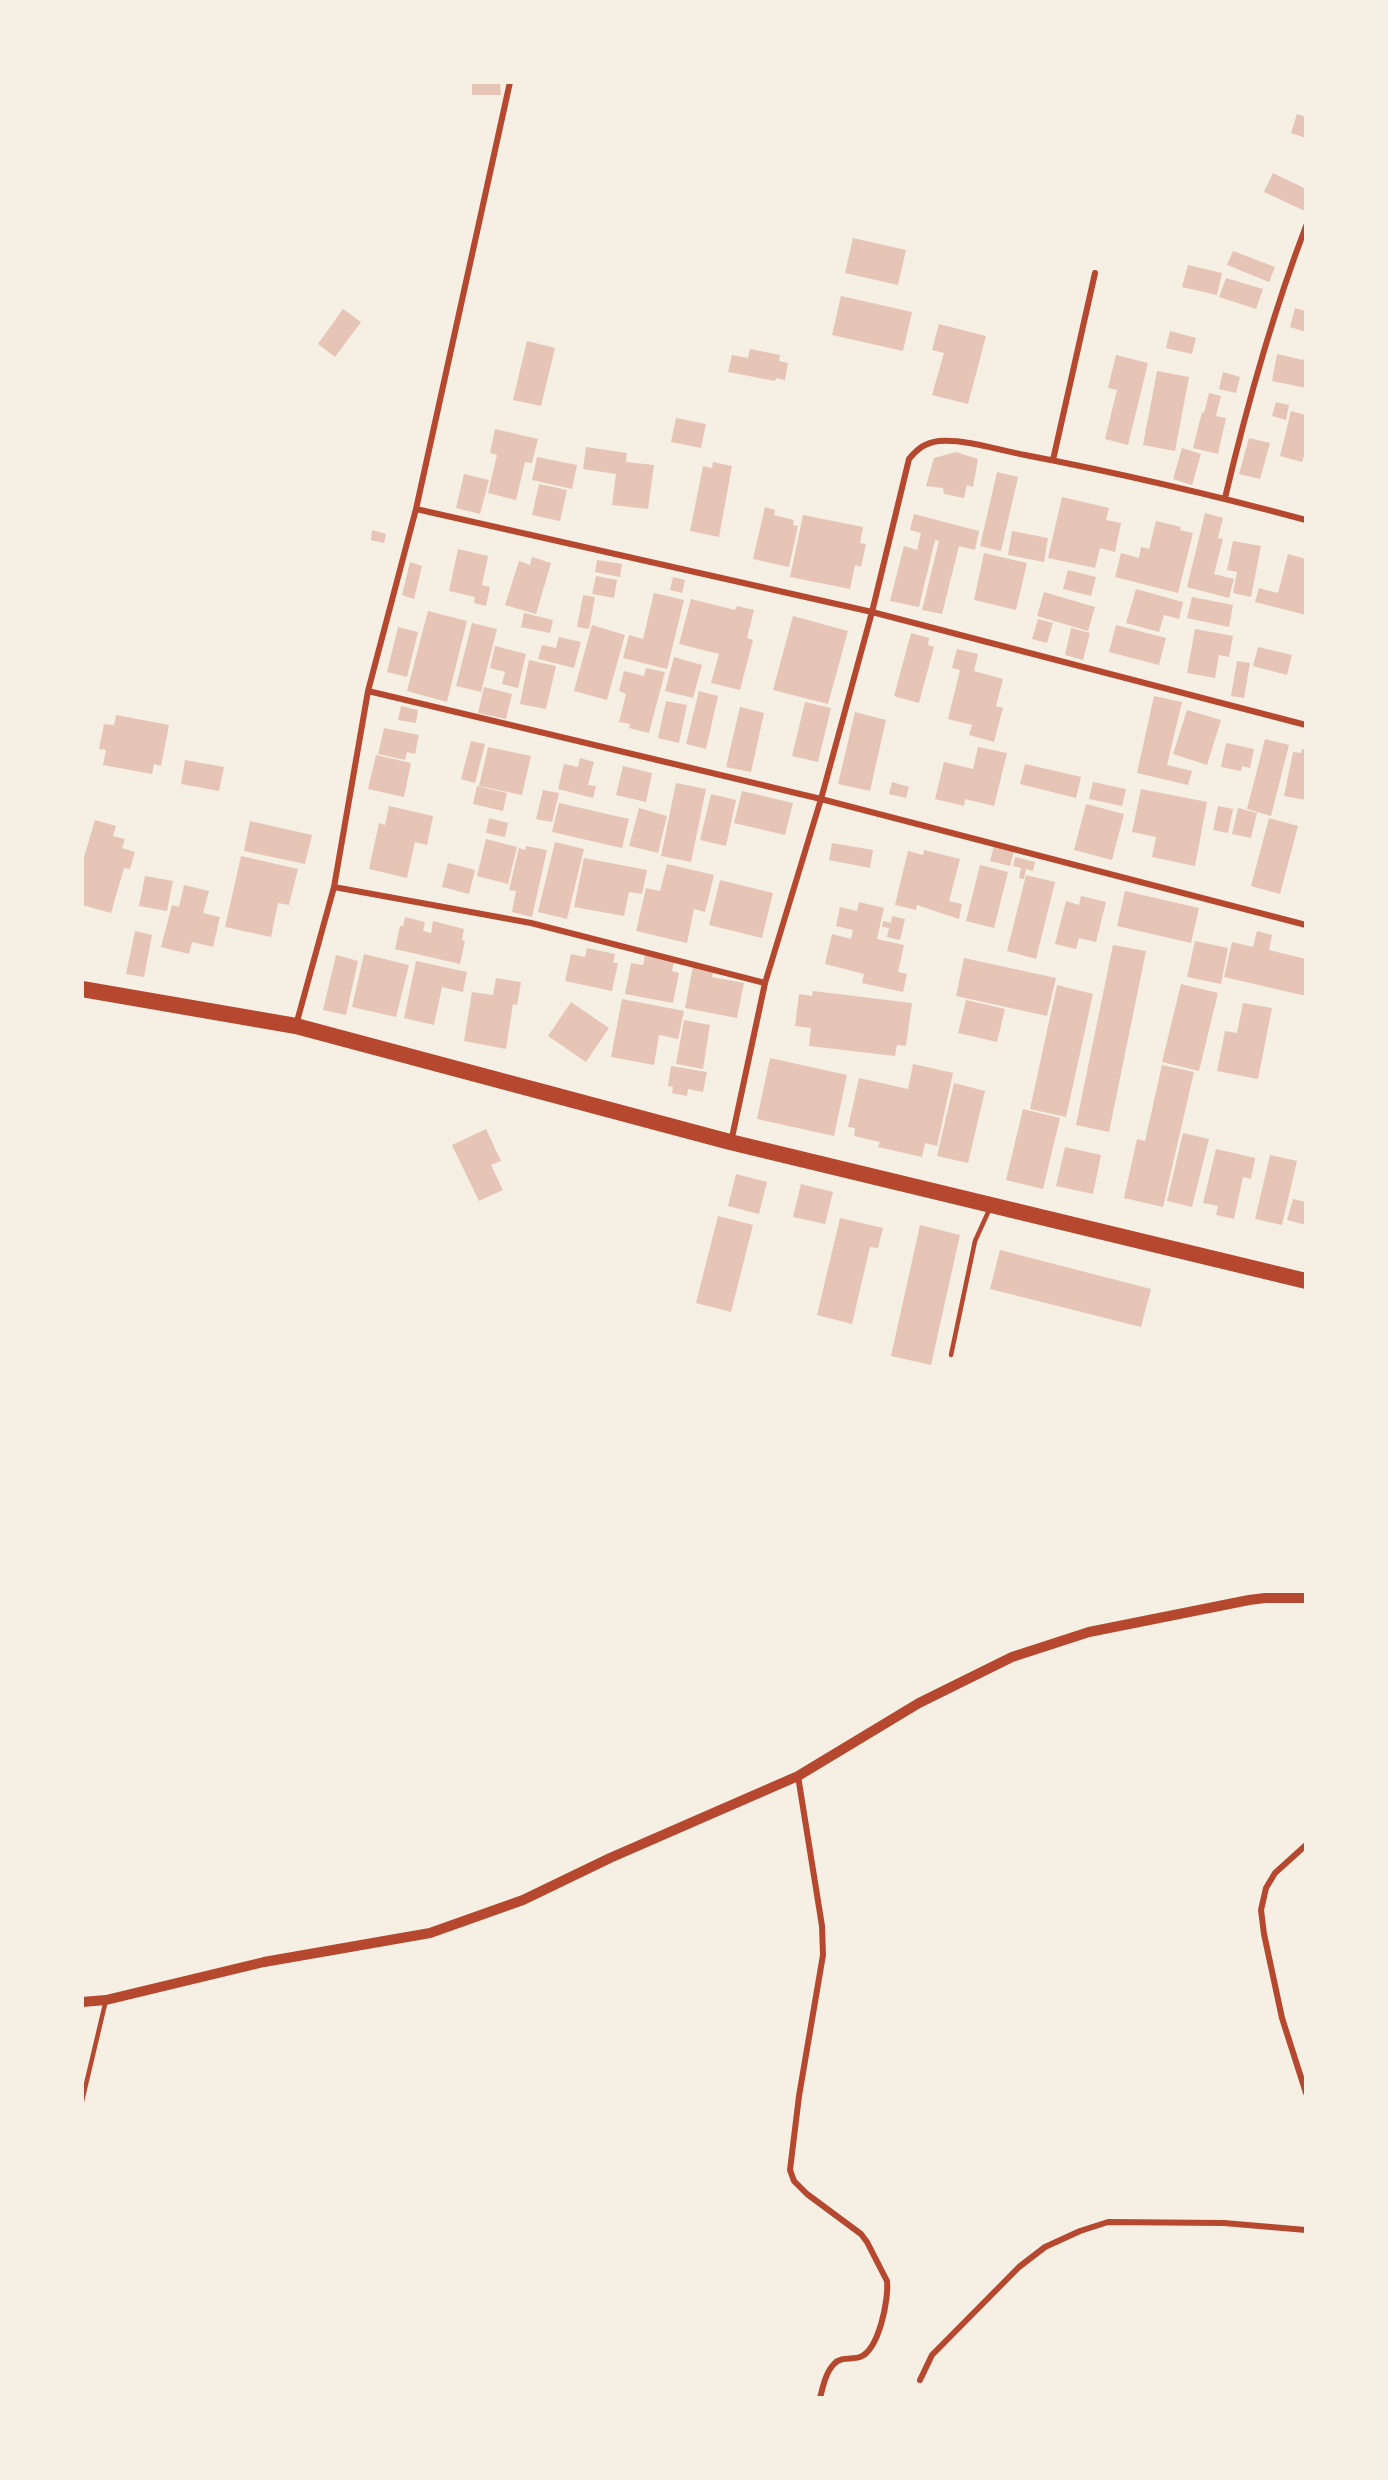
<!DOCTYPE html>
<html>
<head>
<meta charset="utf-8">
<style>
	body { margin:0 }
	#map { position:relative; width:1388px; height:2480px; overflow:hidden; background:#f6efe4; font-family:Manrope,sans-serif }
	canvas { display:block }
	.frame { position:absolute; inset:0; border:84px solid #f6efe4; pointer-events:none }
</style>
</head>
<body>
<div id="map">
<canvas width="1388" height="2480"></canvas>
<div class="frame"></div>
</div>
<script>
const g = document.querySelector('canvas').getContext('2d');
g.lineJoin = 'round';
function fill(path, color) {
  g.fillStyle = color;
  g.fill(path, 'evenodd');
}
function stroke(path, color, width, dash) {
  g.strokeStyle = color;
  g.lineWidth = width;
  g.lineCap = dash ? 'butt' : 'round';
  g.setLineDash(dash || []);
  g.stroke(path);
}
const building = new Path2D(`
	M472,82H500L501,95H472Z
	M1297,114L1306,117V138L1291,133Z
	M1273,173L1306,189L1305,211L1264,192Z
	M853,238L906,250L898,285L845,273Z
	M1233,251L1275,267L1269,282L1227,265Z
	M1188,265L1222,273L1217,295L1182,287Z
	M1226,278L1263,289L1256,309L1219,297Z
	M841,296L912,312L903,351L832,335Z
	M1295,308L1306,311V332L1290,327Z
	M343,309L361,322L335,357L318,344Z
	M939,324L986,336L968,404L932,395L944,353L932,350Z
	M1170,331L1196,338L1192,354L1166,348Z
	M527,341L555,348L541,406L513,400Z
	M750,349L780,355L779,361L788,363L785,380L776,378L775,381L728,372L732,355L748,358Z
	M1277,354L1303,360L1306,354V388L1272,381Z
	M1116,355L1148,363L1128,445L1105,439L1117,390L1108,388Z
	M1157,371L1189,377L1175,451L1143,445Z
	M1223,372L1240,377L1236,393L1219,389Z
	M1209,393L1221,396L1216,416L1226,418L1218,454L1193,448L1202,412L1204,413Z
	M1276,402L1289,405L1286,420L1272,416Z
	M1291,411L1306,415V450L1302,462L1280,456Z
	M676,418L706,424L701,448L671,442Z
	M495,429L538,439L532,463L525,462L516,500L488,493L497,455L490,453Z
	M1249,438L1270,443L1260,479L1239,474Z
	M586,447L627,453L626,462L654,465L648,509L612,505L616,474L583,469Z
	M1182,448L1201,454L1192,485L1173,479Z
	M956,452L978,459L973,487L967,485L964,498L944,494L943,488L926,486L934,458Z
	M537,457L577,465L572,489L532,480Z
	M713,462L732,466L719,537L690,531L703,466L712,468Z
	M997,472L1018,477L1001,551L980,546Z
	M464,474L489,480L480,514L456,508Z
	M539,484L567,490L560,521L532,515Z
	M1062,497L1109,508L1106,520L1121,523L1115,552L1100,548L1095,568L1048,558Z
	M765,507L775,510L774,515L794,520L793,525L798,526L789,567L753,559Z
	M1205,513L1223,518L1218,538L1223,539L1214,574L1234,579L1229,598L1187,587Z
	M914,514L979,531L975,550L959,546L942,614L922,610L939,541L935,540L919,607L890,601L904,546L917,550L921,533L910,530Z
	M803,515L863,527L860,543L866,544L861,567L855,565L850,589L790,577Z
	M1156,521L1181,527L1180,530L1193,533L1178,593L1115,577L1121,553L1139,558L1141,547L1149,549Z
	M372,530L386,534L384,543L371,540Z
	M1012,531L1048,538L1044,562L1008,555Z
	M1233,541L1261,546L1251,597L1233,593L1237,572L1227,570Z
	M458,549L488,556L482,585L490,587L486,606L474,603L475,597L449,591Z
	M984,553L1027,563L1016,610L974,600Z
	M1288,554L1306,559V615L1255,602L1259,588L1278,593Z
	M532,557L551,563L536,614L505,605L519,561L530,565Z
	M597,560L622,564L620,577L595,572Z
	M410,562L422,566L414,599L402,595Z
	M1068,570L1096,577L1091,596L1063,589Z
	M596,576L617,580L614,598L592,594Z
	M673,577L685,580L682,593L670,590Z
	M1136,589L1183,602L1179,619L1164,615L1159,632L1126,623Z
	M1044,592L1095,607L1088,631L1037,616Z
	M654,593L684,600L667,669L623,658L629,635L643,639Z
	M583,595L595,597L589,629L577,627Z
	M1192,597L1233,605L1229,627L1187,618Z
	M691,599L735,610L737,606L754,610L747,638L753,640L740,690L711,683L719,654L679,644Z
	M428,611L467,621L447,702L407,691Z
	M524,613L553,620L550,633L521,627Z
	M793,616L848,631L828,704L773,690Z
	M1038,619L1053,623L1047,643L1032,639Z
	M472,623L497,629L481,692L456,686Z
	M592,625L625,635L607,700L574,691Z
	M1116,625L1166,638L1159,665L1109,652Z
	M398,627L418,632L407,677L387,672Z
	M1071,628L1090,633L1083,660L1065,655Z
	M1195,629L1233,636L1229,657L1219,655L1215,678L1187,673Z
	M911,633L929,638L928,645L934,647L919,703L894,696Z
	M559,637L581,642L574,668L538,659L542,645L556,648Z
	M495,646L526,654L518,688L502,684L505,672L490,668Z
	M1258,647L1292,655L1287,675L1253,666Z
	M957,649L978,654L974,671L1003,679L996,706L1003,708L994,742L969,735L972,725L948,719L960,670L952,668Z
	M674,657L702,665L693,698L665,691Z
	M529,660L556,666L546,709L520,704Z
	M1237,661L1250,663L1244,698L1231,696Z
	M646,668L665,672L649,733L629,728L630,724L619,722L626,694L619,691L624,671L644,676Z
	M484,687L512,694L506,719L478,713Z
	M699,691L718,696L706,749L686,744Z
	M1154,696L1182,702L1167,765L1192,771L1188,785L1137,773Z
	M666,701L687,705L679,743L658,738Z
	M805,702L831,708L818,762L792,756Z
	M401,706L418,710L416,723L398,720Z
	M740,707L764,713L751,772L726,767Z
	M1187,710L1221,720L1207,765L1173,754Z
	M855,712L886,720L870,791L838,784Z
	M116,715L169,725L161,766L154,764L152,774L103,765L106,750L99,749L104,724L114,725Z
	M384,728L419,735L415,754L407,752L405,760L378,754Z
	M1265,739L1289,745L1271,816L1247,809Z
	M471,741L485,744L475,783L461,779Z
	M1226,743L1254,749L1250,768L1242,766L1241,771L1221,767Z
	M488,747L531,756L522,795L479,786Z
	M978,747L1007,753L994,806L965,799L964,806L935,799L944,762L973,769Z
	M1302,749H1306V800L1284,796L1293,752L1301,753Z
	M376,755L411,763L404,797L368,789Z
	M580,758L594,762L588,785L596,786L593,798L558,789L564,764L578,767Z
	M185,760L224,767L219,791L181,784Z
	M1025,764L1081,777L1076,798L1020,784Z
	M623,766L652,773L646,802L616,795Z
	M892,782L909,787L906,798L889,794Z
	M1093,782L1126,789L1122,806L1089,799Z
	M676,783L706,789L691,862L661,856Z
	M477,786L507,793L503,811L473,804Z
	M1141,789L1207,802L1195,866L1152,857L1156,837L1132,832Z
	M543,790L559,793L552,822L536,819Z
	M742,791L793,803L785,835L734,823Z
	M711,794L736,800L726,846L700,840Z
	M559,803L629,819L622,848L552,832Z
	M1086,804L1124,814L1112,860L1074,850Z
	M389,806L433,816L427,845L415,842L407,878L369,869L379,823L385,825Z
	M1218,806L1233,809L1228,833L1213,830Z
	M639,808L667,816L658,853L629,846Z
	M1238,808L1257,813L1251,838L1232,834Z
	M489,818L508,823L505,837L486,833Z
	M1269,818L1298,826L1280,894L1251,886Z
	M95,820L116,826L113,836L125,839L122,848L135,852L130,869L124,868L111,913L82,905V864Z
	M250,821L312,835L305,864L244,851Z
	M486,839L517,847L508,884L477,876Z
	M555,842L584,849L567,919L538,912Z
	M832,843L873,850L870,868L829,860Z
	M526,846L547,850L532,917L512,912L516,891L509,890L519,848L525,850Z
	M994,846L1014,851L1010,866L990,861Z
	M924,850L960,859L949,901L962,904L959,919L917,905L916,910L895,905L908,851L923,855Z
	M241,856L298,869L289,905L278,903L271,937L225,927Z
	M1015,857L1035,862L1033,871L1026,869L1024,879L1019,878L1021,868L1013,866Z
	M584,858L647,870L642,894L629,892L624,916L574,907Z
	M448,863L475,870L469,894L442,887Z
	M667,864L714,875L705,912L694,909L687,943L636,931L646,888L660,891Z
	M980,865L1008,872L994,928L966,921Z
	M1026,875L1055,882L1036,959L1007,951Z
	M145,876L173,881L167,911L139,906Z
	M720,880L773,893L762,938L709,925Z
	M184,885L209,891L203,913L220,917L213,947L192,942L189,954L161,947L172,905L179,907Z
	M1125,891L1199,908L1191,943L1117,926Z
	M1081,896L1106,902L1096,942L1079,938L1076,949L1055,944L1066,901L1079,905Z
	M859,902L884,908L877,939L904,945L898,972L907,974L903,992L862,983L864,974L825,964L832,934L851,939L853,930L836,926L840,907L857,911Z
	M892,916L905,919L900,940L887,937L889,928L882,927L883,921L891,923Z
	M405,917L425,922L423,931L431,933L433,921L464,929L462,940L465,941L460,964L395,949L400,926H403Z
	M135,931L152,935L144,977L126,974Z
	M1257,931L1272,935L1269,950L1306,959V996L1224,977L1232,942L1253,947Z
	M1195,941L1228,948L1221,984L1187,977Z
	M1113,945L1146,951L1109,1132L1076,1125Z
	M587,948L615,954L613,963H618L612,991L565,981L571,954L585,957Z
	M364,954L409,965L396,1017L352,1007Z
	M336,955L358,961L346,1015L323,1010Z
	M645,955L674,961L672,971L679,973L673,1003L625,994L631,963L643,965Z
	M964,958L1056,978L1047,1016L956,996Z
	M416,961L467,972L463,992L442,987L434,1025L404,1018Z
	M693,966L714,970L712,977L744,983L737,1018L685,1008Z
	M496,978L521,982L517,1005L513,1004L506,1049L464,1041L472,992L493,995Z
	M1181,984L1218,993L1199,1071L1162,1062Z
	M1057,985L1093,994L1066,1117L1030,1109Z
	M813,991L912,1003L906,1046L897,1045L895,1056L809,1046L811,1028L795,1026L799,994L812,996Z
	M622,999L684,1011L678,1039L659,1035L654,1065L611,1057Z
	M966,1000L1005,1009L997,1042L958,1033Z
	M571,1002L609,1028L586,1062L548,1036Z
	M1243,1003L1272,1008L1258,1079L1217,1071L1225,1031L1237,1033Z
	M684,1020L710,1025L703,1069L676,1064Z
	M770,1058L847,1075L834,1136L757,1119Z
	M913,1064L953,1073L937,1146L925,1143L922,1157L878,1147L880,1142L854,1136L855,1128L848,1127L859,1078L908,1089Z
	M1162,1065L1194,1072L1163,1207L1124,1198L1137,1139L1145,1141Z
	M671,1066L707,1072L703,1092L688,1089L687,1096L672,1093L673,1087L668,1086Z
	M954,1083L985,1091L968,1163L937,1156Z
	M1023,1109L1060,1118L1043,1189L1006,1180Z
	M486,1129L501,1161L491,1165L503,1190L479,1201L452,1145Z
	M1183,1133L1209,1139L1192,1207L1167,1201Z
	M1065,1147L1101,1155L1093,1194L1056,1186Z
	M1216,1149L1255,1158L1251,1179L1243,1177L1234,1219L1216,1215L1218,1206L1203,1203Z
	M1270,1155L1297,1161L1282,1225L1255,1219Z
	M736,1174L767,1182L759,1214L728,1206Z
	M801,1184L833,1192L825,1224L793,1217Z
	M1293,1199L1306,1202V1225L1287,1220Z
	M718,1216L753,1225L731,1312L696,1303Z
	M840,1218L883,1228L878,1248L870,1247L852,1324L817,1315Z
	M920,1225L960,1235L931,1365L891,1356Z
	M1000,1250L1151,1289L1141,1327L990,1289Z`);
const service = new Path2D(`
	M951,1355L975,1241L990,1208
	M82,2101L106,2000`);
const minor = new Path2D(`
	M1053,460L1095,273
	M1225,498C1247,405 1272,315 1306,226
	M416,509L872,612L1306,725
	M368,691L821,799L1306,925
	M334,887L531,923L765,983
	M296,1025L334,887L368,691L416,509L510,82
	M731,1142L765,983L821,799L872,612L909,459C918,448 925,443 939,441C966,439 998,450 1025,455C1119,473 1213,495 1306,520
	M798,1776L822,1926L823,1955L799,2096L790,2170L794,2181L807,2194L861,2234L867,2242L887,2281C889,2299 879,2350 860,2357C852,2360 841,2356 834,2364C826,2372 823,2386 820,2398
	M1306,1845L1275,1873L1266,1888L1261,1910L1264,1934L1282,2018L1306,2093
	M920,2380L932,2355L1019,2267L1045,2247L1080,2231L1108,2222L1224,2223L1306,2230`);
const tertiary = new Path2D(`
	M82,2002L106,2000L264,1962L430,1933L523,1900L610,1858L798,1776L919,1703L1012,1657L1089,1632L1249,1600L1265,1598H1306`);
const trunk = new Path2D(`
	M82,989L296,1026L730,1142L1306,1281`);
fill(building, '#e6c5b7');
stroke(service, '#b5482f', 4.5);
stroke(minor, '#b5482f', 6);
stroke(tertiary, '#b5482f', 10);
stroke(trunk, '#b5482f', 16);
</script>
</body>
</html>
